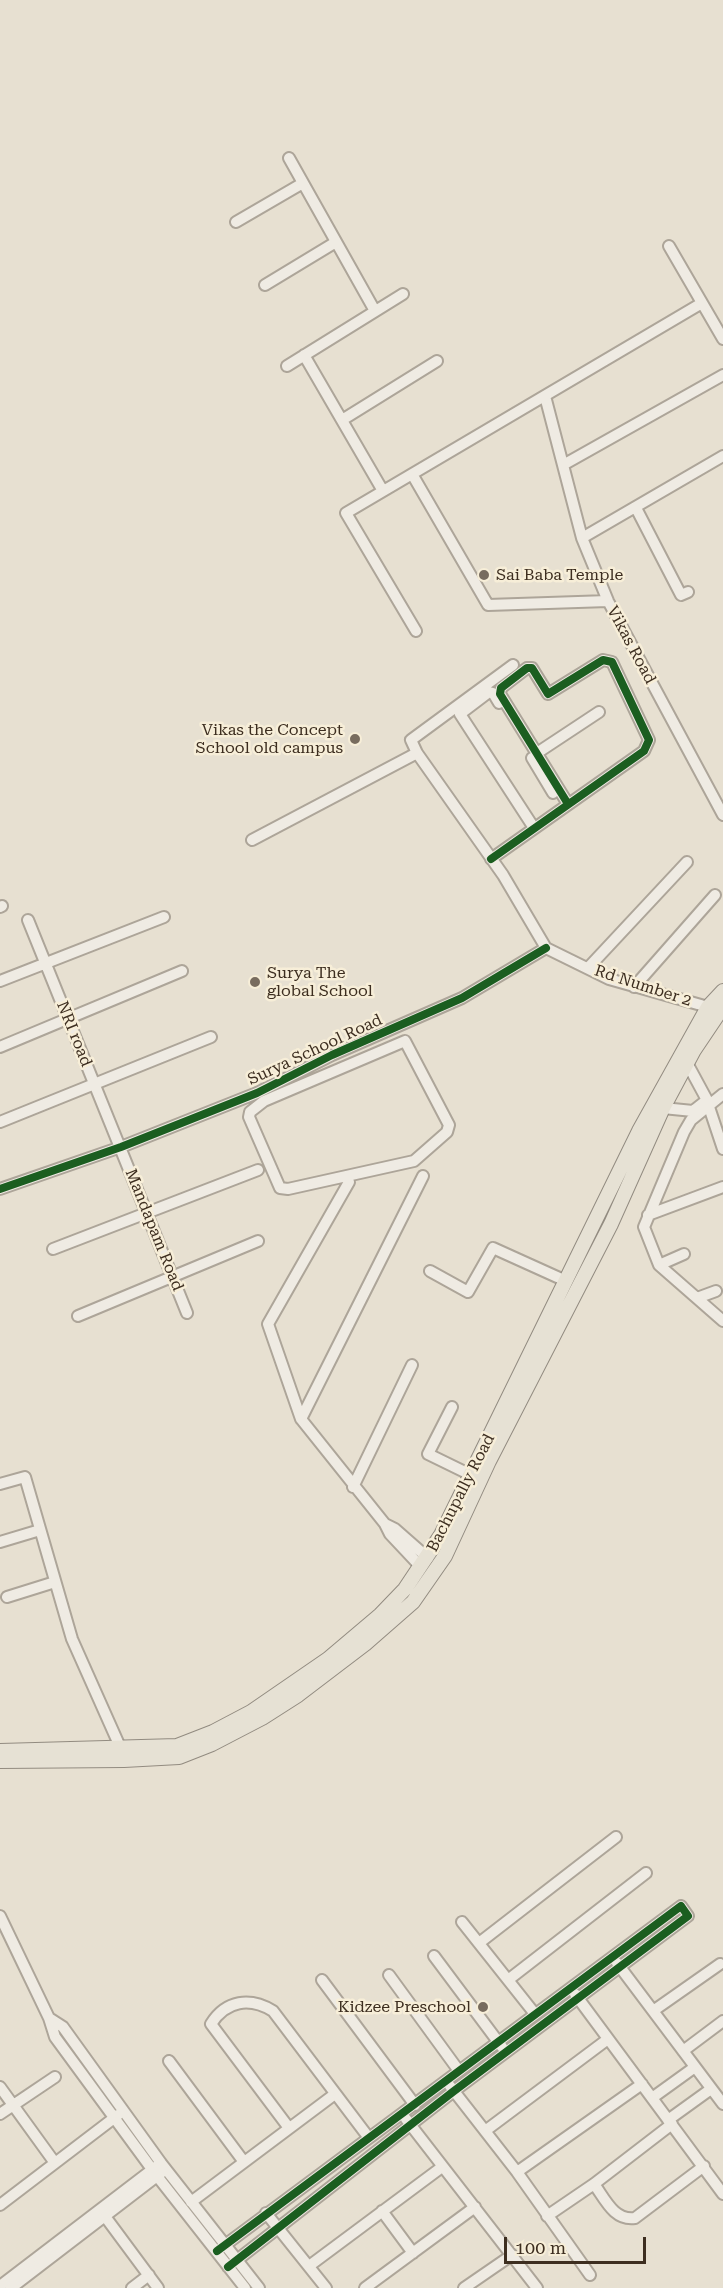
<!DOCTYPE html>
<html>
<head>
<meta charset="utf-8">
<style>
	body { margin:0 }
	#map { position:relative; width:723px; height:2288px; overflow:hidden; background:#e7e0d1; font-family:"Roboto Serif",serif }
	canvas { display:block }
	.scale { position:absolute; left:504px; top:2237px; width:142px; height:27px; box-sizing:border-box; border:3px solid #3d2e20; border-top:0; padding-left:8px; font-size:18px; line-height:21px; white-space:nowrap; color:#3d2e20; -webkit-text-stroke:4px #f7eed8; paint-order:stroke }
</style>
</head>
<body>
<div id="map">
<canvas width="723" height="2288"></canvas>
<div class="scale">100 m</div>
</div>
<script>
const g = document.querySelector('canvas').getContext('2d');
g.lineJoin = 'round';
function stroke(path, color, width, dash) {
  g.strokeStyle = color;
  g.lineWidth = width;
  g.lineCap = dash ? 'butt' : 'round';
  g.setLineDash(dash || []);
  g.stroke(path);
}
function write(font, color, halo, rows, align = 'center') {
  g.font = font + ' "Roboto Serif",serif';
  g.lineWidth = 5;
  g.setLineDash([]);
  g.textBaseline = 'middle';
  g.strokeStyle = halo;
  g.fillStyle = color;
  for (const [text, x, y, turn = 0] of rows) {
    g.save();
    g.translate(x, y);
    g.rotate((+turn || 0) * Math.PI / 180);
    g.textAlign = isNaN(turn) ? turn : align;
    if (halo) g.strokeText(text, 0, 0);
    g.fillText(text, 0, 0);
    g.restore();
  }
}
const minor = new Path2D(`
	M289,158L375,311
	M236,222L303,183
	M669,246L723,339
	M265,285L336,242
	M304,355L383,491
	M287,366L403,294
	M545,396L582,538L608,601L723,815
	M342,420L437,361
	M563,465L723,375
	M412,474L488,605L608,601
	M636,508L681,595L688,592
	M582,538L723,456
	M416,631L346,513L702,303
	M513,665L411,740L417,753L503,875L546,948
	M499,703L493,693L489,692L460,714L534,828
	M537,753L599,712
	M532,758L553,793
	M252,840L417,753
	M491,859L644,751L649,740L612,662L603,660L548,694L532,668H527L501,688L500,694L568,804
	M0,907L2,906
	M28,920L187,1313
	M546,948L609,979L708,1007
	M588,968L687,862
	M0,981L164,917
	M634,987L715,895
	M405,1041L449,1125L447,1132L414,1161L288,1189L280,1188L249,1117L250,1112L264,1101Z
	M0,1047L182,971
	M723,1094L691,1120L684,1132L644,1227L659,1265L723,1321
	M707,1101L723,1149
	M663,1108L693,1111L707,1100L687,1063
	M0,1122L211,1037
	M349,1182L268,1324L301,1419L385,1524
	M0,1189L121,1147L257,1093L332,1055L462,998L546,948
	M648,1215L723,1187
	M53,1249L258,1170
	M659,1265L684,1254
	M430,1271L468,1292L493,1248L566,1281
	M697,1298L716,1291
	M78,1316L258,1241
	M452,1407L428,1454L471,1475
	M301,1419L423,1176
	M0,1484L25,1477L72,1639L121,1749
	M353,1487L412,1365
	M0,1542L40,1530
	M421,1567L390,1534L385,1524L395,1529L428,1558
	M7,1597L55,1582
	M0,1916L49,2018L55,2037L157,2176L245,2288
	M462,1922L535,2014
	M479,1943L616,1837
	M434,1956L502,2047
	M617,1963L723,2104
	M389,1975L459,2071
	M322,1980L415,2105
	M508,1980L646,1873
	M575,1994L723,2194
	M653,2011L720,1964
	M49,2018L63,2027L161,2163L259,2288
	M683,2051L723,2021
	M169,2061L244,2162
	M450,2086L517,2172L590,2275
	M0,2087L55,2163
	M652,2098L695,2067
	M0,2114L55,2077
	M406,2119L537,2288
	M668,2120L711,2089
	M289,2128L211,2024C226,2000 250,1997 273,2011L369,2138
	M485,2131L608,2039
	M517,2172L642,2084
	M594,2184C605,2199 614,2221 635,2218L704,2166
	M191,2202L335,2094
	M0,2205L118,2115
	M101,2211L158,2288
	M382,2211L413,2253
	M266,2213L326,2288
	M547,2216L594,2184L672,2124
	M217,2251L681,1906L688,1916L454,2091L228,2267
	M309,2266L442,2167
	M0,2286L157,2166
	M11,2288L161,2173
	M132,2288L149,2275
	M365,2288L475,2207
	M464,2288L512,2255`);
const major = new Path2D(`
	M0,1751L177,1746L213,1732L251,1712L328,1659L380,1615L405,1589L441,1535L639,1131L708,1007L723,991
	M0,1761L124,1760L179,1757L212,1744L262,1718L298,1695L365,1644L413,1602L445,1556L489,1461L611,1224L663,1108L694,1050L723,1007`);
const cycleway = new Path2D(`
	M491,859L644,751L649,740L612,662L603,660L548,694L532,668H527L501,688L500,694L568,804
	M0,1189L121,1147L257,1093L332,1055L462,998L546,948
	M217,2251L681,1906L688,1916L454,2091L228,2267`);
const markers = [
	[484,575,6,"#786c5e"],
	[355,739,6,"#786c5e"],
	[255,982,6,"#786c5e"],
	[483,2007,6,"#786c5e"]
];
const poiNames = [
	["Sai Baba Temple",496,575],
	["Vikas the Concept",343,730,"right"],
	["School old campus",343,748,"right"],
	["Surya The",267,973],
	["global School",267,991],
	["Kidzee Preschool",471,2007,"right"]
];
const streetNames = [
	["Vikas Road",631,645,62],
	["Rd Number 2",643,986,18],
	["NRI road",74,1034,68],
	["Surya School Road",315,1050,-25],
	["Mandapam Road",154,1230,68],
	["Bachupally Road",461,1493,-63]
];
stroke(minor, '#ada599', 14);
stroke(major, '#928b80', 16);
stroke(minor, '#efebe3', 10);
stroke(major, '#e6e1d4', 14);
stroke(cycleway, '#1b5e20', 8);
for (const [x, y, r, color] of markers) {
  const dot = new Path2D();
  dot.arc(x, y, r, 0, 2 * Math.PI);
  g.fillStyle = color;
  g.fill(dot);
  stroke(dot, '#f7eed8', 2);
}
write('16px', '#3d2e20', '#f7eed8', poiNames, 'left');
write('16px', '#3d2e20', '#f7eed8', streetNames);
</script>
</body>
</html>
